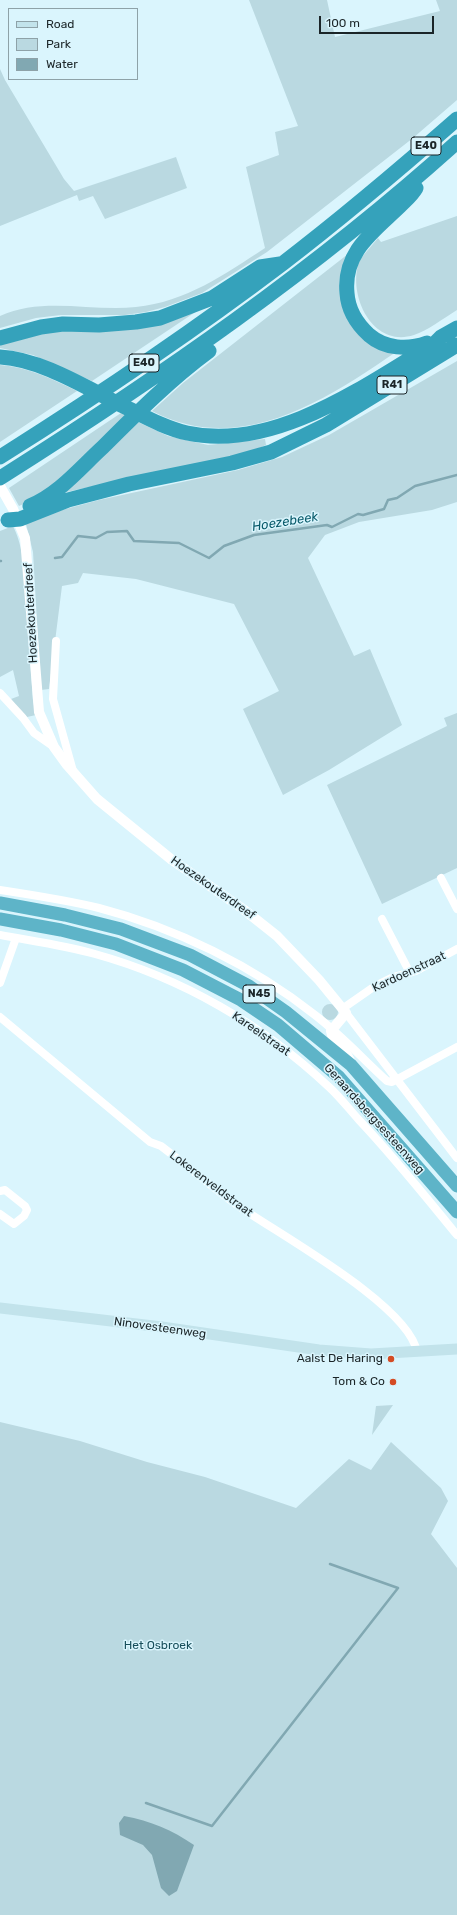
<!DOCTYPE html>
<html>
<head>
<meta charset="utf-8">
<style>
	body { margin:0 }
	#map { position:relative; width:457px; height:1915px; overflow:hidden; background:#daf5fd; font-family:Rubik,sans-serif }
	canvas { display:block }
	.legend { position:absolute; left:8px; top:8px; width:130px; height:72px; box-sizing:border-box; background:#daf5fd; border:1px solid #8ea2a8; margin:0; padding:5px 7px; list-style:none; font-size:12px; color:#1b2528 }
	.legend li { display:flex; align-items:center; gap:8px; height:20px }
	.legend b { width:20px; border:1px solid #8ea2a8 }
	.scale { position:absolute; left:319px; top:16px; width:115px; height:18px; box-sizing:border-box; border:2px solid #1b2528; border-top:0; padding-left:5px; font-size:12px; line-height:14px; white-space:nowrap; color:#1b2528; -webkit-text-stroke:3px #daf5fd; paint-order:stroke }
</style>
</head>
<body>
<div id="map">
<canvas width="457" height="1915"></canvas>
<ul class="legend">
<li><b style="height:5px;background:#c2e3eb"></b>Road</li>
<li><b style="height:11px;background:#bad9e1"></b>Park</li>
<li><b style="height:11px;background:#81a8b2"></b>Water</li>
</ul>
<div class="scale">100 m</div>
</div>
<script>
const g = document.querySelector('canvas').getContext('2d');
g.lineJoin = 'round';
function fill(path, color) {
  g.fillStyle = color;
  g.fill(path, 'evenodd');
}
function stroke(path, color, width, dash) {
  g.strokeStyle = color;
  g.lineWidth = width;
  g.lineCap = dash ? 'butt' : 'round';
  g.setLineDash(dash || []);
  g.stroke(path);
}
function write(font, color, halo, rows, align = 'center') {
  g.font = font + ' Rubik,sans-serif';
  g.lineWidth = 3;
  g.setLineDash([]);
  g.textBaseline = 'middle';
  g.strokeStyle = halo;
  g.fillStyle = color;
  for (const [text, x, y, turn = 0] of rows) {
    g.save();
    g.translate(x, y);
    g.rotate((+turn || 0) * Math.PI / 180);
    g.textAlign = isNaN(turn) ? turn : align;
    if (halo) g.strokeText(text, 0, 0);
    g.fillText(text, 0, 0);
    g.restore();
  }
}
const green = new Path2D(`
	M249,0H327L335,37L440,11L436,0H457V100L413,138L267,252L202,293L165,307L146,312L125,315H61L36,318L0,328V316C43,296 92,312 136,307C186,302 225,274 265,248L246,167L279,155L275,132L298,126Z
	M0,69L5,80L64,179L74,191L176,157L187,188L105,219L93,196L79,201L77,195L0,226Z
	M457,216V310C444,318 427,331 414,335C374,348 349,299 358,265C361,256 372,246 378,238L381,242Z
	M348,254L342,305L396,352C324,401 240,457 152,411L183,383Z
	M200,309L92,381L33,355L0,348V342L25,333Z
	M457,361V502L432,510L359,522L325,535L308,558L354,656L370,649L402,725L329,770L283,795L243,709L279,691L234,604L136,579L83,573L78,583L62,586L49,689L41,690L33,552L25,520L99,500L238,470L282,457L329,435Z
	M0,365C28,367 52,379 77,391L0,442Z
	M121,413L127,417C98,444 55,492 19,506L9,488Z
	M138,422L168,436L208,445L265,439L266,445L250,452L62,493Z
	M13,526C26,552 25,584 27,613C29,642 31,672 33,701L36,715L27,717L22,713L11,699L19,696L13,670L0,677V531Z
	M457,713V868L382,904L327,785L447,726L444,718Z
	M322 1012a8 8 0 1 1 16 0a8 8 0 1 1-16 0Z
	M393,1405L372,1435L376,1406Z
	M0,1422L80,1441L147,1462L205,1477L296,1508L349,1459L371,1470L391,1442L441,1488L448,1501L431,1534L457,1568V1915H0Z`);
const water = new Path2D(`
	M124,1816C151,1821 172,1830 194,1845L177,1891L169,1896L161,1888L152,1855L143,1845L120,1835L119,1823Z`);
const stream = new Path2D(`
	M55,558L62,557L78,536L96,538L107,532L127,531L134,541L179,543L209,558L224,546L254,535L327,525L332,527L358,514L363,515L384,509L388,500L397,498L415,486L457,475
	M0,561H1
	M146,1803L212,1826L398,1588L330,1564`);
const minor = new Path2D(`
	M56,641L53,699L73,771
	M0,693L23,718L34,733L54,747
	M441,878L457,909
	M0,890C33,895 66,900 99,908C176,928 253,966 315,1015C341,1035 363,1059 387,1081L392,1082L457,1047
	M382,919L410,973
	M0,935C32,941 64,945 95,954C182,978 263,1025 329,1087C340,1097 349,1109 359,1120C394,1157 425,1196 457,1235
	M0,983L16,938
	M342,1009L375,986L393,977L416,971L457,949
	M346,1013L457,1158
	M0,1017L150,1142L161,1146C186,1165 211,1186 237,1205C278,1234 409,1305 417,1352
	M0,1191L5,1190L25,1206L27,1210L24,1216L14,1224L0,1214`);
const tertiary = new Path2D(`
	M0,486L13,509L25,538L39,712L54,747L67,765L97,799L172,860L243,909L277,936L319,980L346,1013L331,1031C333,1046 349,1050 351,1065`);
const secondary = new Path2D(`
	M0,1308L162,1327L319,1350L371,1354L457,1349`);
const trunk = new Path2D(`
	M0,903L65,915L121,929L190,955L249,986L286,1012L351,1065L457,1186
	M0,919L61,930L116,944L183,970L241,1000L278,1025L339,1077L457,1212`);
const motorway = new Path2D(`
	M416,188C412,195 406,200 400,206C373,232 343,252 347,293C348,310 357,324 369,335C385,349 408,350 427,343
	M0,338L41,327L63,324L99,325L136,322L160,318L212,298L260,267L280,264
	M0,357C40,359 85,387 121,405C142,415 164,428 187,433C274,452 364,386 434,344L441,337L457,328
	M0,457C97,396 191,333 282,264C342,218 400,169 457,119
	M0,478C160,377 316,269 457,142
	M30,506C59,494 80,468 103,447C137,413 171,379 209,351
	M8,520L20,519L68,500L129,484L232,463L271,452L326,425L457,345`);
const markers = [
	[391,1359,4,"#d44b23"],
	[393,1382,4,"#d44b23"]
];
const shields = [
	[426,146,30],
	[144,363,30],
	[392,385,30],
	[259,994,32]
];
const shieldNames = [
	["E40",426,146],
	["E40",144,363],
	["R41",392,385],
	["N45",259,994]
];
const streetNames = [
	["Hoezekouterdreef",31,613,-93],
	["Hoezekouterdreef",213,888,35],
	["Kardoenstraat",409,972,-25],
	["Kareelstraat",261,1034,35],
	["Geraardsbergsesteenweg",374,1119,48],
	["Lokerenveldstraat",211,1184,37],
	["Ninovesteenweg",160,1328,8]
];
const poiNames = [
	["Aalst De Haring",383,1359],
	["Tom & Co",385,1382]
];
const parkNames = [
	["Het Osbroek",158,1646]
];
const waterNames = [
	["Hoezebeek",285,522,-9]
];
fill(green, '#bad9e1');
fill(water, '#81a8b2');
stroke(stream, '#81a8b2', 2.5);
stroke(minor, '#fff', 8);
stroke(tertiary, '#fff', 10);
stroke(secondary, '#c2e3eb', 11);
stroke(trunk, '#5eb4c8', 13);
stroke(motorway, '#35a2bb', 15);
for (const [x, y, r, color] of markers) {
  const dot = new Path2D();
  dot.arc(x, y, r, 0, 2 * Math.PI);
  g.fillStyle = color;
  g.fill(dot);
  stroke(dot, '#daf5fd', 1.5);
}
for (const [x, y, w] of shields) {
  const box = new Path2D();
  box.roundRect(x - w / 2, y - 9, w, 18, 3);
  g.fillStyle = '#daf5fd';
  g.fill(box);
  stroke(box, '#1b2528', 1);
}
write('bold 11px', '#1b2528', null, shieldNames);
write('12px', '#1b2528', '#daf5fd', streetNames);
write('12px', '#1b2528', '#daf5fd', poiNames, 'right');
write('12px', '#174e5b', '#daf5fd', parkNames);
write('italic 13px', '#085a6a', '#daf5fd', waterNames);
</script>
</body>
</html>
